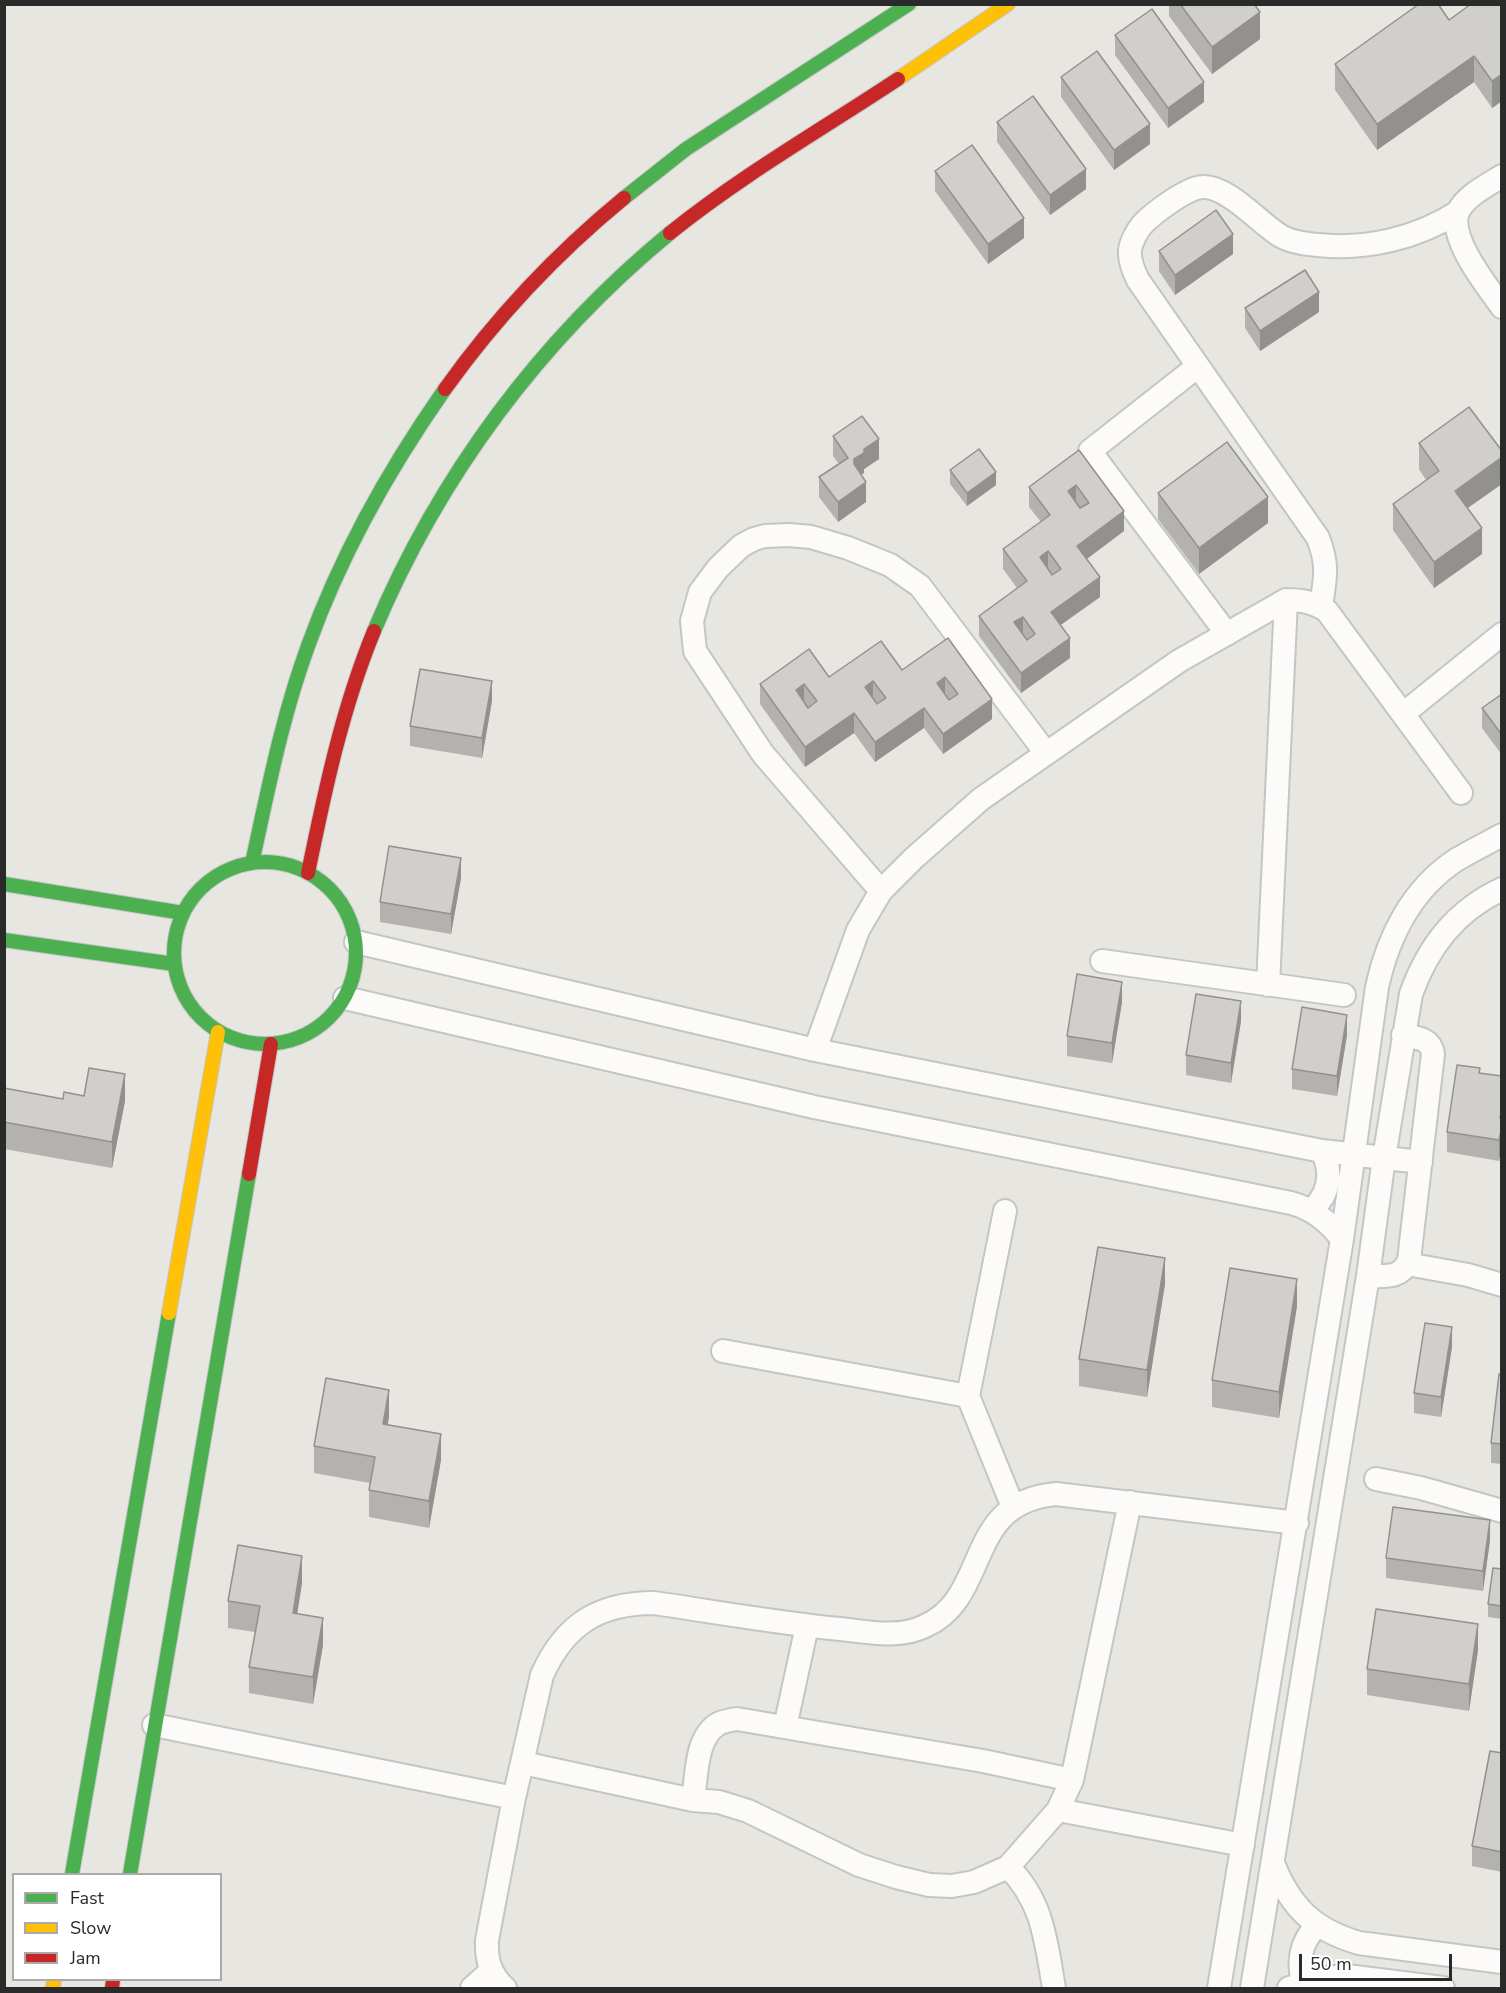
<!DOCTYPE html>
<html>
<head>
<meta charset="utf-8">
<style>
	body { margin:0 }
	#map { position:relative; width:1506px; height:1993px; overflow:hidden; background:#e8e6e0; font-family:"Nunito Sans",sans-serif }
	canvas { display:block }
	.frame { position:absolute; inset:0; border:6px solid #2a2a2a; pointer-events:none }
	.legend { position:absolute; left:12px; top:1873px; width:210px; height:108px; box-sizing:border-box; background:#fff; border:2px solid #aaa; margin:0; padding:8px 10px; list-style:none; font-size:18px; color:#2a2a2a }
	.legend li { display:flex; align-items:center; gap:12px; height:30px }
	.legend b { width:30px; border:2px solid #aaa }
	.scale { position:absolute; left:1299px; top:1954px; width:153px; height:27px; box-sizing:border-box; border:3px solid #2a2a2a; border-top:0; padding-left:8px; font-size:18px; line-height:21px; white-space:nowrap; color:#2a2a2a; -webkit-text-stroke:4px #fff; paint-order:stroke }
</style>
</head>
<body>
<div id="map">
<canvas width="1506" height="1993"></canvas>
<div class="frame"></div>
<ul class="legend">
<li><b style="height:8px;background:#4caf50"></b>Fast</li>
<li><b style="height:8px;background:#ffc107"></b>Slow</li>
<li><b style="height:8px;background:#c62828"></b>Jam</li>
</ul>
<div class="scale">50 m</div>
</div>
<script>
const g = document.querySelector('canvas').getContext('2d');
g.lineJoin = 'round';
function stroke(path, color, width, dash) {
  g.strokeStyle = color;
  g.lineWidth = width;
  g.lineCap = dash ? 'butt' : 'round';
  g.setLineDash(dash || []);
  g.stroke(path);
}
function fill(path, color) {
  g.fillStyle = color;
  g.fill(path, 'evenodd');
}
const street = new Path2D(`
	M1502,176C1488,185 1465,196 1458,212C1448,238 1487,286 1502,307
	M1198,366L1090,451L1227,634
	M1321,607C1325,578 1329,566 1318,538L1138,280C1133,270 1129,260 1130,250C1131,242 1137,231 1142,225C1153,213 1188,187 1203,187C1227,186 1259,222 1279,235C1290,242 1305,244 1318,245C1367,250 1417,238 1458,212
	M1403,714L1502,634
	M881,891L763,754L695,651L692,621L700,592L718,568L741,546L754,539L765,536L789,535L811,537L848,548L890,565L920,586L1046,753
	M356,942L815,1050L1322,1151L1421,1162
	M1102,961L1344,995
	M1268,985L1286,600
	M345,998L814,1107L1291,1203C1313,1209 1328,1221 1342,1239
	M815,1050L858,930L881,891L914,858L981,799L1179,661L1286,600C1303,600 1313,602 1327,611L1461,793
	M1312,1210C1330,1193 1333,1173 1322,1151
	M1005,1211L968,1396L1013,1507
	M1407,1264L1468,1275L1502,1285
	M1368,1276C1386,1276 1401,1279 1409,1260L1433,1054C1431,1038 1417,1038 1403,1035
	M723,1351L968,1396
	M1376,1479L1421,1488L1502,1511
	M154,1725L514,1798
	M785,1727L807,1626
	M523,1763L693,1800L719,1802L748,1811L859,1865L896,1877L929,1885L952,1886L974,1882L1008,1867L1058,1810L1072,1780L1130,1502
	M693,1800C697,1776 695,1738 718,1724C724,1721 731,1720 737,1719L983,1761L1072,1780
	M1058,1810L1243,1845
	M1273,1863C1290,1907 1314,1930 1359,1943L1502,1962
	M1008,1867C1043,1901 1046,1942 1054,1988
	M1303,1983C1297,1960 1301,1942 1317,1925
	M472,1988L491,1971
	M505,1988C490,1975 486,1959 487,1940L514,1798L542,1675C565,1624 599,1603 654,1603C716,1612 778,1623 840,1629C868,1632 899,1639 925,1626C991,1597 963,1502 1056,1494L1297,1523
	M1219,1988L1342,1239L1377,987C1388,937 1412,889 1456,860C1471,851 1487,843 1502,835
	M1252,1988L1368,1276L1384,1158L1411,994C1428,947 1455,911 1502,889
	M1289,1988L1325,1978L1347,1976L1443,1988`);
const fast = new Path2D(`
	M624,198L686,149L909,4
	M374,631C439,476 540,340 670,233
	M174 953a91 91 0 1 1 182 0a91 91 0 1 1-182 0Z
	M252,863C268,790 282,717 308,646C341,554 389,469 445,389
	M4,884L183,913
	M4,940L174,964
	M72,1874L169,1313
	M130,1874L249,1174`);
const slow = new Path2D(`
	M898,79L1008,4
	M169,1313L218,1032
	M53,1988L54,1980`);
const jam = new Path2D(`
	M670,233C742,175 821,130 898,79
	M445,389C495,319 557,253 624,198
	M308,873C325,790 342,709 374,631
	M249,1174L271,1044
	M112,1988L113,1980`);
const wall = new Path2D(`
	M1169,4H1254L1260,39L1212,74L1169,16Z
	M1502,4V101L1492,108L1474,82L1377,150L1335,90V64L1449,20Z
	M1115,35L1204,102L1168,128L1115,55Z
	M1061,77L1150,144L1114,170L1061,97Z
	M997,122L1086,189L1050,215L997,142Z
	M935,171L1024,238L988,264L935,191Z
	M1159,251L1233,254L1175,295L1159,271Z
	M1245,308L1319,312L1260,351L1245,328Z
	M833,436L879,459L864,469V473L861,475L866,502L838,522L819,497V477L839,464L833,456Z
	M1419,443L1467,508L1482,554L1434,588L1393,530V504L1426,480L1419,469Z
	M1079,450L1124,531L1087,559L1100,597L1060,625L1070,658L1021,693L979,636V616L1017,588L1003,569V549L1041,522L1029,507V487Z
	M950,470L996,485L967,506L950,484Z
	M1158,493L1268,523L1199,574L1158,519Z
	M948,638L992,719L943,754L924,728L875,762L854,733L805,767L760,704V684L902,670Z
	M1502,694V755L1482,728V708Z
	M492,701L482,758L410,746V726Z
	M461,878L451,934L380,922V902Z
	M1122,1002L1112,1063L1067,1056V1036Z
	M1241,1021L1231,1083L1186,1075V1055Z
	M1347,1035L1337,1096L1292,1089V1069Z
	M1480,1073L1502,1076L1499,1161L1447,1152V1132Z
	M4,1088L63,1099L84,1096L125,1101L112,1168L4,1149Z
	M1165,1284L1147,1397L1079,1386V1359Z
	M1297,1306L1279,1418L1212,1407V1380Z
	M1452,1347L1441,1417L1414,1413V1393Z
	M1502,1374V1464L1491,1463V1443Z
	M389,1416L388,1425L441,1460L429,1528L369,1517V1490L370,1483L314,1473V1446Z
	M1490,1540L1483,1591L1386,1578V1558Z
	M1502,1569V1619L1488,1617V1604Z
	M302,1583L297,1614L323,1645L313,1704L249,1693V1667L255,1632L228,1628V1601Z
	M1478,1650L1469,1711L1367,1695V1669Z
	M1502,1753V1872L1472,1866V1846Z`);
const shadedWall = new Path2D(`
	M1260,12V39L1212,74V47Z
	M1474,56V82L1377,150V124Z
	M1502,74V101L1492,108V81Z
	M1204,82V102L1168,128V108Z
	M1150,124V144L1114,170V150Z
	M1086,169V189L1050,215V195Z
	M1024,218V238L988,264V244Z
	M1233,234V254L1175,295V275Z
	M1319,292V312L1260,351V331Z
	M879,439V459L864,469V473L854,479V459L864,449Z
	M1502,457V484L1455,517V491Z
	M996,472V485L967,506V493Z
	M866,482V502L838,522V502Z
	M1076,485V505L1068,491Z
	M1268,497V523L1199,574V548Z
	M1124,511V531L1077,566V546Z
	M1482,528V554L1434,588V562Z
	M1048,551V571L1040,557Z
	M1100,577V597L1051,632V612Z
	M1023,617V637L1014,622Z
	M1070,638V658L1021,693V673Z
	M945,677V697L937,683Z
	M492,681V701L482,758V738Z
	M873,681V701L865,687Z
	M804,684V704L796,690Z
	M992,699V719L943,754V734Z
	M924,708V728L875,762V742Z
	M854,713V733L805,767V747Z
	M461,858V878L451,934V914Z
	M1122,982V1002L1112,1063V1043Z
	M1241,1001V1021L1231,1083V1063Z
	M1347,1015V1035L1337,1096V1076Z
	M125,1074V1101L112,1168V1142Z
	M1502,1127V1147L1499,1161V1140Z
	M1165,1258V1284L1147,1397V1370Z
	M1297,1279V1306L1279,1418V1392Z
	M1452,1327V1347L1441,1417V1397Z
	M389,1390V1416L383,1450V1424Z
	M441,1434V1460L429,1528V1501Z
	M1490,1520V1540L1483,1591V1571Z
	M302,1556V1583L293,1640V1613Z
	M323,1618V1645L313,1704V1677Z
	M1478,1624V1650L1469,1711V1684Z`);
const building = new Path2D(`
	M1180,4H1254L1260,12L1212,47Z
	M1419,4H1438L1449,20L1471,4H1502V74L1492,81L1474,56L1377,124L1335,64Z
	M1152,9L1204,82L1168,108L1115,35Z
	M1097,51L1150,124L1114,150L1061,77Z
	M1033,96L1086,169L1050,195L997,122Z
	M972,145L1024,218L988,244L935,171Z
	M1216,210L1233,234L1175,275L1159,251Z
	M1305,270L1319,292L1260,331L1245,308Z
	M1469,407L1502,451V457L1455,491L1482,528L1434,562L1393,504L1439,471L1419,443Z
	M862,416L879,439L864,449V453L854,459V464L866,482L838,502L819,477L848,458L833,436Z
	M1227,442L1268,497L1199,548L1158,493Z
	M979,449L996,472L967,493L950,470Z
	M1079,450L1124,511L1077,546L1100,577L1051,612L1070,638L1021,673L979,616L1027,581L1003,549L1050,515L1029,487ZM1076,485L1089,503L1080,508L1068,491ZM1048,551L1061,569L1052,575L1040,557ZM1023,617L1035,634L1027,640L1014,622Z
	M948,638L992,699L943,734L924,708L875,742L854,713L805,747L760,684L809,649L829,677L881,641L902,670ZM945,677L958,694L949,700L937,683ZM873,681L886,698L877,704L865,687ZM804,684L817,701L808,708L796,690Z
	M420,669L492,681L482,738L410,726Z
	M1502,694V735L1482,708Z
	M389,846L461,858L451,914L380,902Z
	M1077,974L1122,982L1112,1043L1067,1036Z
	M1196,994L1241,1001L1231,1063L1186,1055Z
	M1302,1007L1347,1015L1337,1076L1292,1069Z
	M1457,1065L1480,1068L1479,1073L1502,1076V1107L1500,1118L1502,1119V1127L1499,1140L1447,1132Z
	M89,1068L125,1074L112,1142L4,1122V1088L63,1099L64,1092L84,1096Z
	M1098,1247L1165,1258L1147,1370L1079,1359Z
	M1230,1268L1297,1279L1279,1392L1212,1380Z
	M1425,1323L1452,1327L1441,1397L1414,1393Z
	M1499,1374H1502V1444L1491,1443Z
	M326,1378L389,1390L383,1424L441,1434L429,1501L369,1490L375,1457L314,1446Z
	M1393,1507L1490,1520L1483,1571L1386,1558Z
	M238,1545L302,1556L293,1613L323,1618L313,1677L249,1667L260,1606L228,1601Z
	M1493,1568L1502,1569V1606L1488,1604Z
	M1376,1609L1478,1624L1469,1684L1367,1669Z
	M1490,1751L1502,1753V1852L1472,1846Z`);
stroke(street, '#c5c5c5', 26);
stroke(fast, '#c5c5c5', 16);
stroke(slow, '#c5c5c5', 16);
stroke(jam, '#c5c5c5', 16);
stroke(street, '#fcfbfa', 22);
stroke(fast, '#4caf50', 14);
stroke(slow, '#ffc107', 14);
stroke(jam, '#c62828', 14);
fill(wall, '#b4b2af');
fill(shadedWall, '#92918e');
fill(building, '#d1cfcb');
stroke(building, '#92918e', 1.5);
</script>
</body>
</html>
